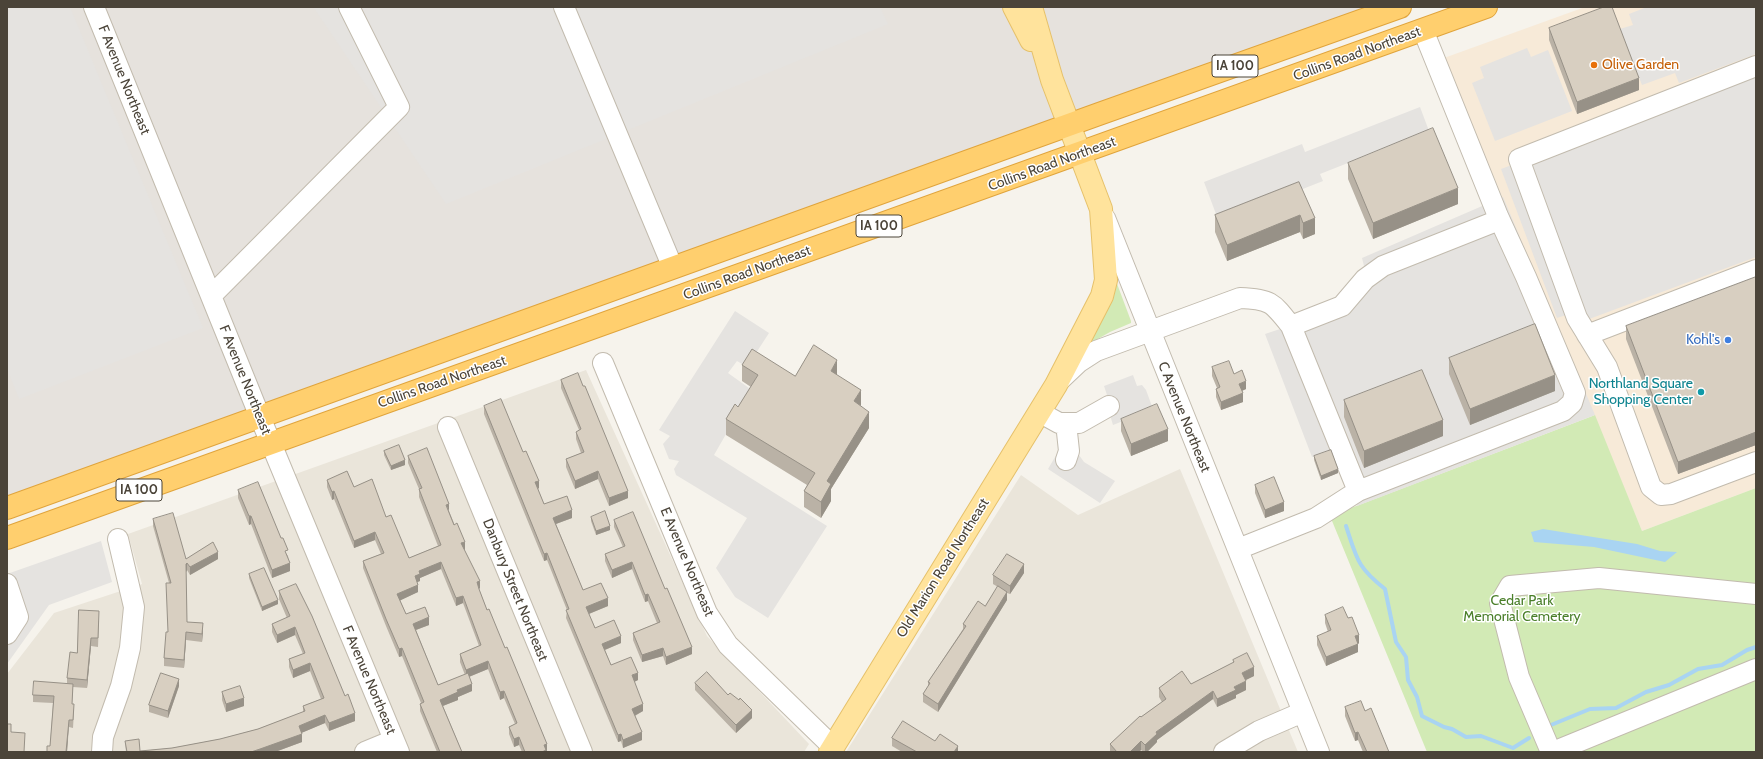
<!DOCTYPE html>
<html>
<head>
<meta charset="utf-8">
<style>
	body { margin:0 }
	#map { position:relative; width:1763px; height:759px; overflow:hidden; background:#f6f3ec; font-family:Cabin,sans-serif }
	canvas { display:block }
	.frame { position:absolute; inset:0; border:8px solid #4b4439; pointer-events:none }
</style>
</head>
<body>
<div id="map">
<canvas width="1763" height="759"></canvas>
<div class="frame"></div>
</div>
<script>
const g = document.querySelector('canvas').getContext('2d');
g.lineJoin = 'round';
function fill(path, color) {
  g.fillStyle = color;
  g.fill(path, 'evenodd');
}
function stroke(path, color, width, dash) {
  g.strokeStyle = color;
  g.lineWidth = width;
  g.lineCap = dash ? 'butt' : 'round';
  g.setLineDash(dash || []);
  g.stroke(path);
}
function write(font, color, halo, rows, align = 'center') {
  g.font = font + ' Cabin,sans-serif';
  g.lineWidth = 3;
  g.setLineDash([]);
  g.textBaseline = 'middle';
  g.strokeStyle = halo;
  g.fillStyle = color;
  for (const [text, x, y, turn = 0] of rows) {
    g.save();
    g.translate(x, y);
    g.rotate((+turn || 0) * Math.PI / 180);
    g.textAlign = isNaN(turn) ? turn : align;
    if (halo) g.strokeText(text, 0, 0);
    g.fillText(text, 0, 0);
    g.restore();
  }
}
const residential = new Path2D(`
	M586,370L707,636L809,744L804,752H7V674L54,613L142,584L128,534Z
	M1180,469L1298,752H846L1021,475L1078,515Z`);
const commercial = new Path2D(`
	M1585,7H1756V488L1642,531L1444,58Z`);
const industrial = new Path2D(`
	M7,7H1400L7,508Z`);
const green = new Path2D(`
	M1116,281L1131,321V323L1110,332L1080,349Z
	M1595,415L1642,531L1756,488V752H1427L1330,516Z`);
const parking = new Path2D(`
	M7,7H70L203,328L19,399L7,369Z
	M317,7H880L888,24L446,204L314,8Z
	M1647,7H1756V54L1679,83L1675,73L1642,85L1620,29L1633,25L1629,14Z
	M1527,48L1531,57L1548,50L1572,111L1495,141L1472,83L1484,78L1480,67Z
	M1756,75V257L1573,325L1569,314L1557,318L1501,169Z
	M1420,107L1429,131L1320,174L1323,181L1219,222L1204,182L1302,144L1305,152Z
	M1503,197L1595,415L1357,506L1335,449L1312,457L1265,334L1355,304L1368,282L1362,258Z
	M735,311L769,333L747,367L737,361L728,373L756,393L733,422L714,455L827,526L768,618L735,597L716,568L747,518L676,475L674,469L679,461L669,459L663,444L670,436L659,430Z
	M1133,375L1137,386L1142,385L1146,390L1153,409L1113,425L1110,415L1108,398L1104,386Z
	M1057,431L1078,432L1075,437L1076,449L1079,455L1084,462L1115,481L1100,503L1048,469L1061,447Z
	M101,541L112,582L49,605L7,664V574Z`);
const water = new Path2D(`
	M1543,529L1637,544L1660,551L1677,552L1665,562L1594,547L1534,542L1531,532Z`);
const stream = new Path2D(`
	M1346,526C1357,559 1357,567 1385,589L1396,642L1406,657L1408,680L1417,697L1422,716L1444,727L1452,729L1466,737L1481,736L1513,748L1529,738
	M1551,725L1590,709L1616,708L1646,692L1669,685L1698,669L1722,665L1747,650L1756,647`);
const minor = new Path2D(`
	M94,7L260,417L399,752
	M564,7L673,268
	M1756,66L1519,159L1577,318L1607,367L1651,487L1661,495L1671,494L1756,462
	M1105,218L1319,752
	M211,296L399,107L349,7
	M1291,326L1342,306L1365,279L1383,266L1499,220
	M1587,335L1756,270
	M603,363L707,613L728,645L833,747
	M1061,379L1079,362L1096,351L1240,298C1271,299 1273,303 1291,326L1358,491
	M1039,412L1059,423H1079L1109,406
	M448,427L582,752
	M1066,460L1069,451L1066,423
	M1238,549L1316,518L1358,491L1563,411L1572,403L1575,393L1526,277L1498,216L1423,30
	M7,584L18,617L7,634
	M102,752L103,737L121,686L130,648L134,607L118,539
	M365,752L394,740
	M1224,752L1259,731L1303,712
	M1551,752L1519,677L1500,603L1510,586L1599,578L1756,594
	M1553,752L1756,669`);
const major = new Path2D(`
	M1014,7L1031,40
	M830,752L1056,385L1102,296L1106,280L1101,209L1052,80L1031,7`);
const highway = new Path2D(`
	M7,508L1099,114L1400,7
	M7,538L1486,7`);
const wall = new Path2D(`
	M1549,28L1639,90L1577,114L1549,40Z
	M1348,163L1458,204L1373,239L1348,179Z
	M1299,182L1315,234L1303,239L1300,232L1227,261L1215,232V215Z
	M1756,277V445L1678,474L1626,339V326Z
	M1449,358L1555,391L1470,425L1449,374Z
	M742,365L795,376L837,375L861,406L869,428L831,489V501L821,518L804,507V491L807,485L726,435V419L738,407L751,387L742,381Z
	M1212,367L1234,374L1246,389L1242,391L1243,402L1221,410L1216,397V389L1217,388L1212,376Z
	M561,380L628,498L609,506L598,479L575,489L566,467V459L581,453L576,439V432L579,430L561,388Z
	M1344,400L1443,436L1364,468L1344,417Z
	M484,406L539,488L538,489L544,504L572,518L556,524L583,590L608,606L589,614L595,628L621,643L605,650L611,665L638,680L634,682L643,711L635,716L642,740L623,748L621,741L618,742L566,618L567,610L547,560L544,561L484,414Z
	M1121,419L1168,441L1131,456L1121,431Z
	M384,451L405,465L391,470L384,455Z
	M408,456L449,511L465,550H464L480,588L479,589L487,610L547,751L546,752H522L519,745L514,747L509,734V727L515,724L504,698L500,700L488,669L469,677L472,691L458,697V700L443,706L462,752H437L420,711V704L421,703L402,656L399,657L386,626L363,568V561L381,554L375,540L354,548L334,499L332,500L327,487V480L354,487L386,517L409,558L438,546L419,497V489L408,463ZM441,569L456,606L463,603L479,646L460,654V662L465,675L438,685L416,630L429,625L406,614L400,600L418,592L417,582L420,581V578Z
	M1314,456L1338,473L1321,480L1314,460Z
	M1255,485L1284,511L1265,518L1255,493Z
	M238,490L288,556L290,571L272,578L251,524L249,525L238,498Z
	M591,517L610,530L596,535L591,521Z
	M153,519L186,559H218L190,575L187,570L186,572L187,622L203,631L202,642L186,640L184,668L164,666V658L168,632L169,583L153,526Z
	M614,520L692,654L666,665L663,656L642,662L633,640V633L657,623L648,601L645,602L632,569L612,578L605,561V554L623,547L614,527Z
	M1024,573L1010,594L1007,593V600L938,712L923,702V694L928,687V682L963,629V624L985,606L998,587L993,584V575Z
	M249,574L278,604L262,611L249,578Z
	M279,591L355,721L329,731L325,723L301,733L302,742L275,752H126L125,741L140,751L172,748L220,739L258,729L303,712V706L321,699L310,671L293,678L289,667V659L303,654L295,635L277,643L272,632V624L287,618L279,599Z
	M1325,615L1348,618L1359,643L1358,644V652L1326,666L1317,645V636L1328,632L1325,623Z
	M99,620L98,647L91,646L87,688L73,687L72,704L74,711L73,728L69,727L67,752H47L50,746L53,703L33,702V695L67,683V678L77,653Z
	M1233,660L1254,676L1245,680L1246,690L1236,695V698L1217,707L1213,699L1157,740V742L1147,752H1144L1141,750L1139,752H1110V744L1141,717L1162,702L1159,697V688L1191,684L1233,663Z
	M695,683L728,695L752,718L736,733L695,690Z
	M179,686L168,718L149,712V705Z
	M222,692L244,706L226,712L222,700Z
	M1345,707L1365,711L1389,752H1363L1358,740L1355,741L1345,716Z
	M892,738L935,741L958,752H902L892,746Z`);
const shadedWall = new Path2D(`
	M1639,78V90L1577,114V102Z
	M1458,188V204L1373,239V223Z
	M1300,215V232L1227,261V245Z
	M1315,218V234L1303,239V223Z
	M837,360V376L831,371Z
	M1555,375V391L1470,425V409Z
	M1246,381V389L1239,392V384Z
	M861,390V406L854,401Z
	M1243,393V402L1221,410V402Z
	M869,412V428L831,489V501L821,518V502L827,481Z
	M1443,420V436L1364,468V451Z
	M1168,429V441L1131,456V444Z
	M1756,432V445L1678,474V462Z
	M405,460V465L391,470V466Z
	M1338,469V473L1321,480V476Z
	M598,471V479L575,489V481Z
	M539,481V488L535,490V482Z
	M334,491V499L332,500V492Z
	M628,491V498L609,506V498Z
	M1284,502V511L1265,518V510Z
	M449,504V511L446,505Z
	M572,510V518L553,525V518Z
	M249,516H251V524L249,525Z
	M610,526V530L596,535V531Z
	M375,532V540L354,548V541Z
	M465,542V550L461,551V543Z
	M218,552V559L190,575V567Z
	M547,553V560L544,561V554Z
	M441,562V569L420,578V581L415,583V576L419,571Z
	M632,562V569L612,578V570Z
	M187,563V570L186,572V564Z
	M290,563V571L272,578V570Z
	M1024,564V573L1010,594V586Z
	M480,581V588L477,590V582Z
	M418,585V592L397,602V594Z
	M1007,592V600L938,712V704Z
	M648,594V601L645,602V595Z
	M463,596V603L456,606V598Z
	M608,598V606L586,615V607Z
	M278,600V604L262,611V607Z
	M429,617V625L413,631V624Z
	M203,623V631L202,642V634Z
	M295,627V635L277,643V635Z
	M186,632V640L184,668V660Z
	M1359,635V643L1355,645V636Z
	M621,636V643L602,651V644Z
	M91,638V646L87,688V680Z
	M1358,644V652L1326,666V657Z
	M692,647V654L666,665V657Z
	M402,648V656L399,657V649Z
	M663,648V656L642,662V655Z
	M488,661V669L466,678V670Z
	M310,663V671L293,678V670Z
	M1254,667V676L1242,682V673Z
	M638,673V680L632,683V675Z
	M179,679V686L168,718V711Z
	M1246,681V690L1236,695V698L1217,707V699L1234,687Z
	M472,684V691L458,697V700L440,707V700L457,690Z
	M504,691V698L500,700V692Z
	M1213,691V699L1157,740V742L1147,752H1145V745L1156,732Z
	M244,698V706L226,712V704Z
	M643,704V711L632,717V709Z
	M752,710V718L736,733V725Z
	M355,713V721L329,731V723Z
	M325,715V723L299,734V726Z
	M69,720L67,752H66Z
	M642,732V740L623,748V740Z
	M1358,732V740L1355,741V733Z
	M302,734V742L275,752H251Z
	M621,734V741L618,742V735Z
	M519,737V745L514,747V739Z
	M1141,741V750L1139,752H1130Z
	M547,744V751L546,752H542L544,745Z
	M958,746V752H954Z`);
const building = new Path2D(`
	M1604,7H1612L1639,78L1577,102L1549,28Z
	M1433,128L1458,188L1373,223L1348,163Z
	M1299,182L1315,218L1303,223L1300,215L1227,245L1215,215Z
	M1756,277V432L1678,462L1626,326Z
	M1535,324L1555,375L1470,409L1449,358Z
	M814,345L837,360L831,371L861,390L854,401L869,412L827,481L831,484L821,502L804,491L815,473L726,419L735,404L738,407L758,375L742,365L752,349L795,376Z
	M1229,361L1234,374L1242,370L1246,381L1239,384L1243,393L1221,402L1216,389L1220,387L1212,367Z
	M1422,370L1443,420L1364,451L1344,400Z
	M578,373L583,386H585L628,491L609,498L598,471L575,481L566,459L584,452L576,432L581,429L561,380Z
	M501,399L523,452L526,451L539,481L535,482L544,504L567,496L572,510L553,518L583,590L601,583L608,598L586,607L595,628L614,620L621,636L602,644L611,665L631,657L638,673L632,675L643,704L632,709L642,732L623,740L621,734L618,735L566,610L569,609L547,553L544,554L484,406Z
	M1157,404L1168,429L1131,444L1121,419Z
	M399,445L405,460L391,466L384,451Z
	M427,448L449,504L446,505L454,525L457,523L465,542L461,543L480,581L477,582L479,589L487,610L489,609L505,648L507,647L547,744L544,745L546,750L542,752H525L519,737L514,739L509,727L517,723L504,691L500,692L488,661L466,670L460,654L481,645L463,596L456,598L441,562L419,571L420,574L415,576L418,585L397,594L406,614L425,607L429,617L413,624L438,685L468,673L472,684L457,690L458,692L440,700L462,752H440L420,704L424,702L402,648L399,649L386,619L363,561L384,553L375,532L354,541L334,491L332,492L327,480L347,471L354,487L372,479L386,517L391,515L409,558L441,545L419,489L422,488L408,456Z
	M1331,450L1338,469L1321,476L1314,456Z
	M1274,477L1284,502L1265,510L1255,485Z
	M258,482L281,538H283L288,550L285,551L290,563L272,570L251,516H249L238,490Z
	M605,511L610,526L596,531L591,517Z
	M633,512L665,589L667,588L692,647L666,657L663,648L642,655L633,633L660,622L648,594L645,595L632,562L612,570L605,554L625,546L614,520Z
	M173,513L186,559L213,542L218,552L190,567L187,563L186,564L187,622L203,623L202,634L186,632L184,660L164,658L166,632H168L166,583H171L153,519Z
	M1007,554L1024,564L1010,586L993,575Z
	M264,568L278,600L262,607L249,574Z
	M296,584L312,616L345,696L348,694L355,713L329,723L325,715L299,726L302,734L260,749L251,752H127L125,741L139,739L140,751L172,748L220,739L258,729L305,711L303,706L324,698L310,663L293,670L289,659L305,653L295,627L277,635L272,624L290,616L279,591Z
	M998,586L1007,592L938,704L923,694L930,683L928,682L966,626L963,624L978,601L985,606Z
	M1343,607L1348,618L1352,617L1359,635L1355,636L1358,644L1326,657L1317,636L1331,630L1325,615Z
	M79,610L99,611L98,638H91L87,680L67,678L70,652L77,653Z
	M1247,653L1254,667L1242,673L1246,681L1234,687L1236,690L1217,699L1213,691L1156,732L1157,734L1145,745L1141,741L1130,752H1117L1110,744L1140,716L1141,717L1166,699L1159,688L1182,671L1191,684L1234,662L1233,660Z
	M707,672L728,695L730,693L739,700L740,698L752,710L736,725L695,683Z
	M161,673L179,679L168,711L149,705Z
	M34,681L73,684L72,704H74L73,720H69L66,752H47V746H50L54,696L33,695Z
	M240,686L244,698L226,704L222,692Z
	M1361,701L1365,711L1371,708L1389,752H1367L1358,732L1355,733L1345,707Z
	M903,721L935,741L940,734L958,746L954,752H917L892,738Z
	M7,724H11V732L25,733L24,752H7Z`);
const markers = [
	[1594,65,4,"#e8710a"],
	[1728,340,4,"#3f7fe0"],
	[1701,392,4,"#0f9aa8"]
];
const shields = [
	[1235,66,46],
	[879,226,46],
	[139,490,46]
];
const shieldNames = [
	["IA 100",1235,66],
	["IA 100",879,226],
	["IA 100",139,490]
];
const streetNames = [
	["Collins Road Northeast",1357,54,-20],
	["F Avenue Northeast",124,80,68],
	["Collins Road Northeast",1052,164,-20],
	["Collins Road Northeast",747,273,-20],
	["F Avenue Northeast",245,380,68],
	["Collins Road Northeast",442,382,-19],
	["C Avenue Northeast",1184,417,68],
	["E Avenue Northeast",687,562,67],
	["Old Marion Road Northeast",943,568,-58],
	["Danbury Street Northeast",515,590,68],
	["F Avenue Northeast",369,680,67]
];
const foodNames = [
	["Olive Garden",1602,65]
];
const shopNames = [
	["Kohl's",1720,340]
];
const cultureNames = [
	["Northland Square",1693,384],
	["Shopping Center",1693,400]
];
const parkNames = [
	["Cedar Park",1522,601],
	["Memorial Cemetery",1522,617]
];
fill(residential, '#eae5da');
fill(commercial, '#f7ead8');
fill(industrial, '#e6e2dd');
fill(green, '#d2eab5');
fill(parking, '#e5e3e0');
fill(water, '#a9d4f2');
stroke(stream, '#a9d4f2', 4);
stroke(minor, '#c2bbae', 22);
stroke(major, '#e6c16a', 24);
stroke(highway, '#e0a43c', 24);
stroke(minor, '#fff', 20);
stroke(major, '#ffe39c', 22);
stroke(highway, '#ffcf6e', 22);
fill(wall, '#bab2a6');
fill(shadedWall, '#979187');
fill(building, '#d8cfc1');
stroke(building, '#979187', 1);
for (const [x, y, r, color] of markers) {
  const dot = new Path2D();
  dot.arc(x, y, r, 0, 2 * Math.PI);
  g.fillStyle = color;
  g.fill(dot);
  stroke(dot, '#fff', 1.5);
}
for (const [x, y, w] of shields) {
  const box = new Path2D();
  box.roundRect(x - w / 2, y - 11, w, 22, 3);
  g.fillStyle = '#fff';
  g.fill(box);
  stroke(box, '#4b4439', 1);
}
write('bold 13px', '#4b4439', null, shieldNames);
write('14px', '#4b4439', '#fff', streetNames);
write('14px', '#c56008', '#fff', foodNames, 'left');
write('14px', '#366cbe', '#fff', shopNames, 'right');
write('14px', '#0d838f', '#fff', cultureNames, 'right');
write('14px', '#4a7f2a', '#fff', parkNames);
</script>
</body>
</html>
